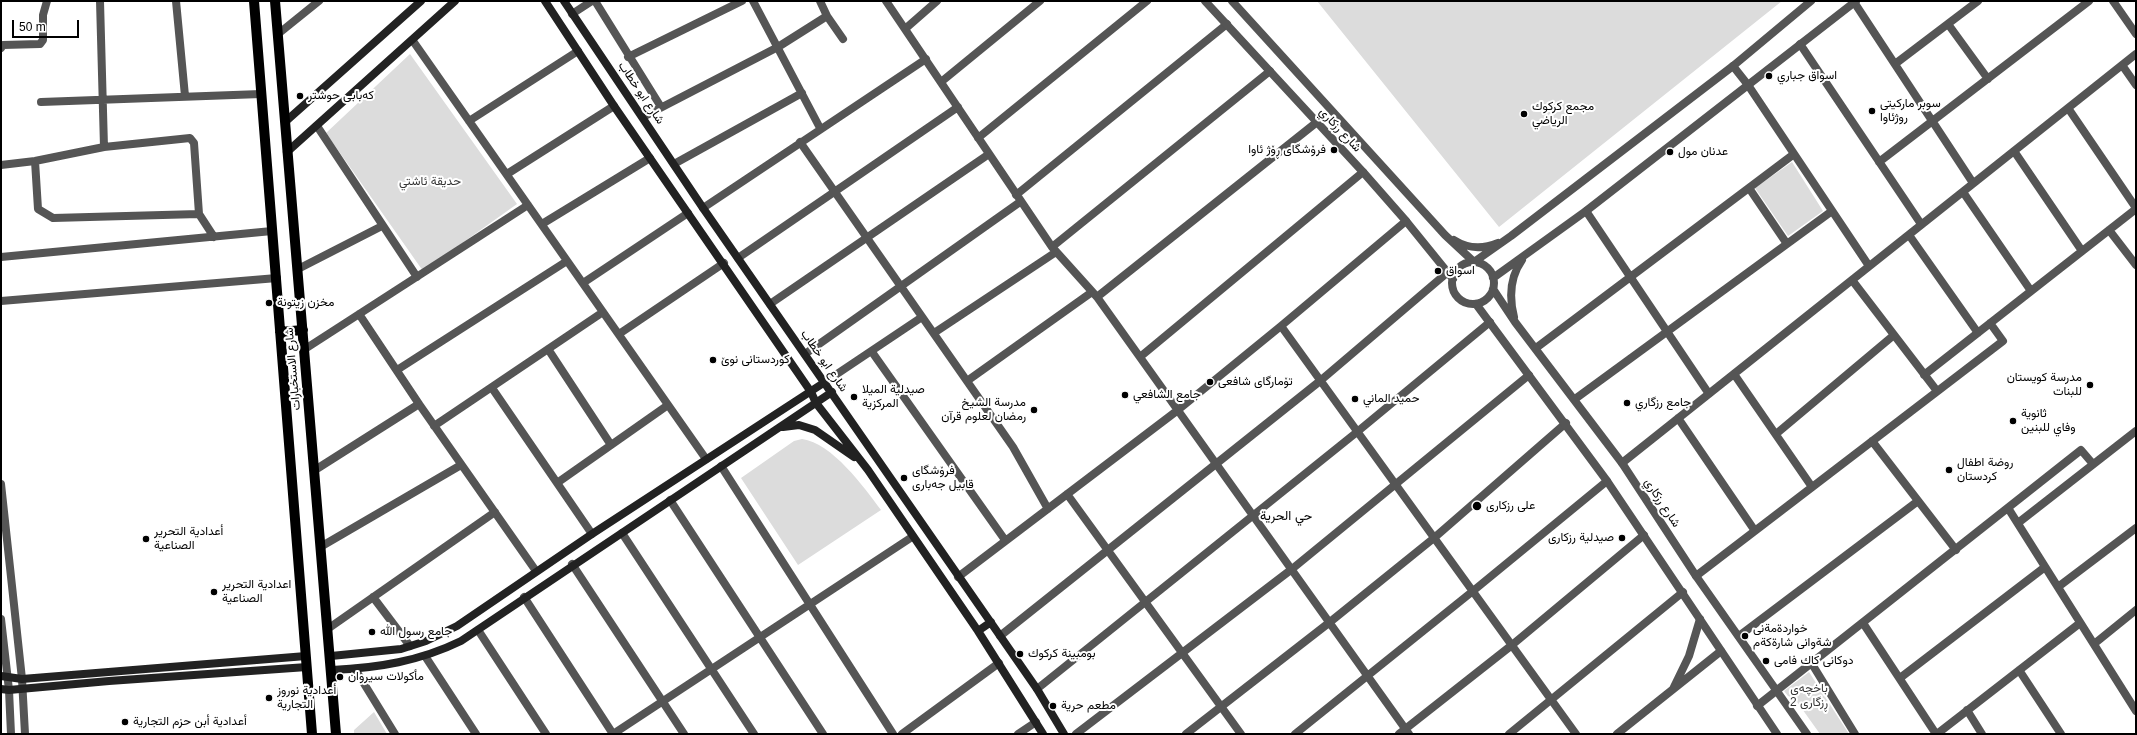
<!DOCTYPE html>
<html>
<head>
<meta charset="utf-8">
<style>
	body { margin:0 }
	#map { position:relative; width:2137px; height:735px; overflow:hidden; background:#fff; font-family:Helvetica,sans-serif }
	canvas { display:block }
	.frame { position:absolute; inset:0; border:2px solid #000; pointer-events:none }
	.scale { position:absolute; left:12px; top:20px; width:67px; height:18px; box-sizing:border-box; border:2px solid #000; border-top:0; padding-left:5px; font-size:12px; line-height:14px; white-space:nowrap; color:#000; -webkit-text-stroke:3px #fff; paint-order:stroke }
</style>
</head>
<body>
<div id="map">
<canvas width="2137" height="735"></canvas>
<div class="frame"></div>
<div class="scale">50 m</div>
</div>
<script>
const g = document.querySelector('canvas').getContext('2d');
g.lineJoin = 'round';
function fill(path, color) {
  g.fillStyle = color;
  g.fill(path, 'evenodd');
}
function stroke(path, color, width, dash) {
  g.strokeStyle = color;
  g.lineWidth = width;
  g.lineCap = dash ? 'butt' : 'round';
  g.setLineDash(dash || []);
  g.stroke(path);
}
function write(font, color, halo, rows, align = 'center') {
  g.font = font + ' Helvetica,Vazirmatn,sans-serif';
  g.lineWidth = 4;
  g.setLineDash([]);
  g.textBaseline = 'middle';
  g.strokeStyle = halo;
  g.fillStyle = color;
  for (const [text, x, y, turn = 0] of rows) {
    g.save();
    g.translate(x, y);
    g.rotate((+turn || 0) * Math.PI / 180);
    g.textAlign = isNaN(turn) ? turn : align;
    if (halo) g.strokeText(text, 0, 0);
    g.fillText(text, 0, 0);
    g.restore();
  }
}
const green = new Path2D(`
	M1317,1H1782L1499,227Z
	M410,54L517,204L423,271L326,133Z
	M1792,162L1823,211L1788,236L1755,188Z
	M802,439C832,443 864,487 881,510L798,565L741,478L794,441Z
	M1809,672L1849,734H1820L1795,699L1788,696L1784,691Z
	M374,712L387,734H354V730Z`);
const minor = new Path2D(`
	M100,1L104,147
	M176,1L185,96
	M595,1L661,107
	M753,1L820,128
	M820,1L827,16L843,39
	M886,1L1052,247L1097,297L1409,734
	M2113,1L2136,34
	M1854,2L1973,183
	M572,14L592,1
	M1948,24L1988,79
	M905,29L937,1
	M278,34L319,1
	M413,41L706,459
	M1800,44L1921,224
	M1,48L3,45L40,44L43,40V15L47,1
	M628,57L742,1
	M1895,64L1978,1
	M2122,65L2136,85
	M1733,66L1748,85L1869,266
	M941,82L1040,1
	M41,102L261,94
	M2068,108L2136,208
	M643,117L778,47L827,16
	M469,121L578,51
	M317,126L417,277
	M978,138L1147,1
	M800,142L1013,447L1048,509
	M2014,151L2082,251
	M35,161L38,209L53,218L199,214L214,237
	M1879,162L2089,1
	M674,164L802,93
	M1,165L35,161L104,147L190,138L194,143L199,214
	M507,174L614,106
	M1749,188L1787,244
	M1963,192L2031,291
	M1016,195L1227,24
	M703,208L926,59
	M1586,211L1709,394
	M542,224L650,158
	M2109,230L2136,265
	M1909,235L1978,333
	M1052,247L1270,71
	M1,257L272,231
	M738,258L958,107
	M298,269L382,226
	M1852,280L1937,391
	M583,283L688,213
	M1097,297L1317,122
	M1,301L277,278
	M770,304L989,154
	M359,314L419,404L536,571
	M1281,326L1576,734
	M934,333L1056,252
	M619,334L724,263
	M1536,348L1794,154
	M305,349L528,205
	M548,349L611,445
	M872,352L1005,540
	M805,354L1020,202
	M1140,357L1363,172
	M397,370L567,261
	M1734,374L1812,487
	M1924,375L2136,209
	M967,381L1092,292
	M825,382L922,317
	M492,388L592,534
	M1575,399L1832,211
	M1678,418L1755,531
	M434,426L603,312
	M1776,434L1894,335
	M1872,441L1956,550
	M1622,463L2136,54
	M721,466L893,734
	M315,470L419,404
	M557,483L668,405
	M1067,494L1241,734
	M670,500L823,734
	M2008,508L2136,711
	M2018,523L2136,431
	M622,533L754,734
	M322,546L461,465
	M572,564L684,734
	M1696,576L2003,341L1990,323
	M958,577L1178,410L1281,326L1406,221
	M2058,587L2136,528
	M373,597L410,646
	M524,597L613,734
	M1863,623L1936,734
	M329,628L495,512
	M478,630L546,734
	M1000,636L1320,381L1448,272
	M1739,636L1918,501
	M2094,644L2136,610
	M425,656L476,734
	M1812,664L1855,734
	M355,669L395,734
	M2019,670L2061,734
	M1900,678L2045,567
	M1037,689L1357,432L1490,322
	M1673,689L1689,656L1700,619
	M1757,706L2081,450L2093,464
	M1967,710L1982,734
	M613,734L912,537
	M902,734L999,663
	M1018,734L1036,722
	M1076,734L1292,569L1529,375
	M1186,734L1330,622L1434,538L1566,423
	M1295,734L1473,591L1607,481
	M1399,734L1512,645L1644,535
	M1509,734L1683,592
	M1617,734L1721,651
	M1937,734L2080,623`);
const tertiary = new Path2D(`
	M1205,1L1363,172L1406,221L1453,279
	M1232,1L1445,235L1474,262L1511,236L1733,66L1811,1
	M1454,240C1468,249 1483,249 1498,243
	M1452 283a21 21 0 1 1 42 0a21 21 0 1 1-42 0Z
	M1493,278L1586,211L1856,1
	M1493,289L1515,322L1622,463L1696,576L1807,734
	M1476,304L1607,481L1777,734
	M1514,317C1509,297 1510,277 1522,260
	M1,484L22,679L25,734
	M1,619L9,690L11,734`);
const secondary = new Path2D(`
	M545,1L614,106L811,392L816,403L868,470L978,631L1043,734
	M564,1L703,208L1037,689L1064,734
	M285,122L421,1
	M287,152L455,1
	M783,427L799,425L815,430L854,457
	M978,631L991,622
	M331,656L401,649L426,641L457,626L592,534L825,382
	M332,670C378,668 420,661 461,641L832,392
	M1,676L22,679L306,656
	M1,689L9,690L109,681L307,667`);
const primary = new Path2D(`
	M254,1L312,734
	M275,1L336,734
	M280,332L303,330`);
const markers = [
	[1769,76,4,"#000"],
	[300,96,4,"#000"],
	[1872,111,4,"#000"],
	[1524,114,4,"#000"],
	[1334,150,4,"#000"],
	[1670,152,4,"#000"],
	[1438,271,4,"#000"],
	[269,303,4,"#000"],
	[713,360,4,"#000"],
	[1210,382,4,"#000"],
	[2090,385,4,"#000"],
	[1125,395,4,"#000"],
	[854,397,4,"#000"],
	[1355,399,4,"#000"],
	[1627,403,4,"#000"],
	[1034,410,4,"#000"],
	[2013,421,4,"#000"],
	[1949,470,4,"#000"],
	[904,478,4,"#000"],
	[1477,506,5,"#000"],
	[1622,538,4,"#000"],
	[146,539,4,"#000"],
	[214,592,4,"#000"],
	[372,632,4,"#000"],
	[1745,636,4,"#000"],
	[1020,654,4,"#000"],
	[1766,661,4,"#000"],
	[340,677,4,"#000"],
	[269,698,4,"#000"],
	[1053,706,4,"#000"],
	[125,722,4,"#000"]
];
const poiNames = [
	["اسواق جباري",1777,76],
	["کەبابی حوشتر",308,96],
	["سوبر ماركيتى",1880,104],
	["روژئاوا",1880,118],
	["مجمع كركوك",1532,107],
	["الرياضي",1532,121],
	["فرۆشگای ڕۆژ ئاوا",1326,150,"right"],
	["عدنان مول",1678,152],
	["اسواق",1446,271],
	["مخزن زيتونة",277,303],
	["کوردستانی نوێ",721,360],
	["مدرسة كويستان",2082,378,"right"],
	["للبنات",2082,392,"right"],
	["تۆمارگاى شافعى",1218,382],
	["صيدلية الميلا",862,390],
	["المركزية",862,404],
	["جامع الشافعي",1133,395],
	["حميد الماني",1363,399],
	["مدرسة الشيخ",1026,403,"right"],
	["رمضان لعلوم قرآن",1026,417,"right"],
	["جامع رزگاري",1635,403],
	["ثانوية",2021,414],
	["وفاي للبنين",2021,428],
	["روضة اطفال",1957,463],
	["كردستان",1957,477],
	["فرۆشگای",912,471],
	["قابیل جەباری",912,485],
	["على رزكارى",1486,506],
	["أعدادية التحرير",154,532],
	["الصناعية",154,546],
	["صيدلية رزكارى",1614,538,"right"],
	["اعدادية التحرير",222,585],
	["الصناعية",222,599],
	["خواردةمةنى",1753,629],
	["شةوانى شارةكةم",1753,643],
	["جامع رسول الله",380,632],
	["بومبينة كركوك",1028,654],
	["دوكانى كاك فامى",1774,661],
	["مأكولات سيروان",348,677],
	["أعدادية نوروز",277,691],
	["التجارية",277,705],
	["مطعم حرية",1061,706],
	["أعدادية أبن حزم التجارية",133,722]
];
const streetNames = [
	["شارع ابو خطاب",641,93,56],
	["شارع رزكاري",1340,130,47],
	["شارع ابو خطاب",824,361,55],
	["شارع الاستخبارات",293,369,-95],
	["شارع رزكاري",1662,503,57]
];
const parkNames = [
	["حديقة ئاشتي",430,182],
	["باخچەی",1809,689],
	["ڕزگاری 2",1809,703]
];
const neighbourhoodNames = [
	["حي الحرية",1286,516]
];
fill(green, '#dcdcdc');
stroke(minor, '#555', 8);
stroke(tertiary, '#555', 8);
stroke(secondary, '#222', 8);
stroke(primary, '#000', 10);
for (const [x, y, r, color] of markers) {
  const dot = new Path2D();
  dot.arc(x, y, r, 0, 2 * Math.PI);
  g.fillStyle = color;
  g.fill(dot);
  stroke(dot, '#fff', 1.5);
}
write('12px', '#000', '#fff', poiNames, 'left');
write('12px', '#000', '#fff', streetNames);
write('12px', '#333', '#fff', parkNames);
write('13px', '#000', '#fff', neighbourhoodNames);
</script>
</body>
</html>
